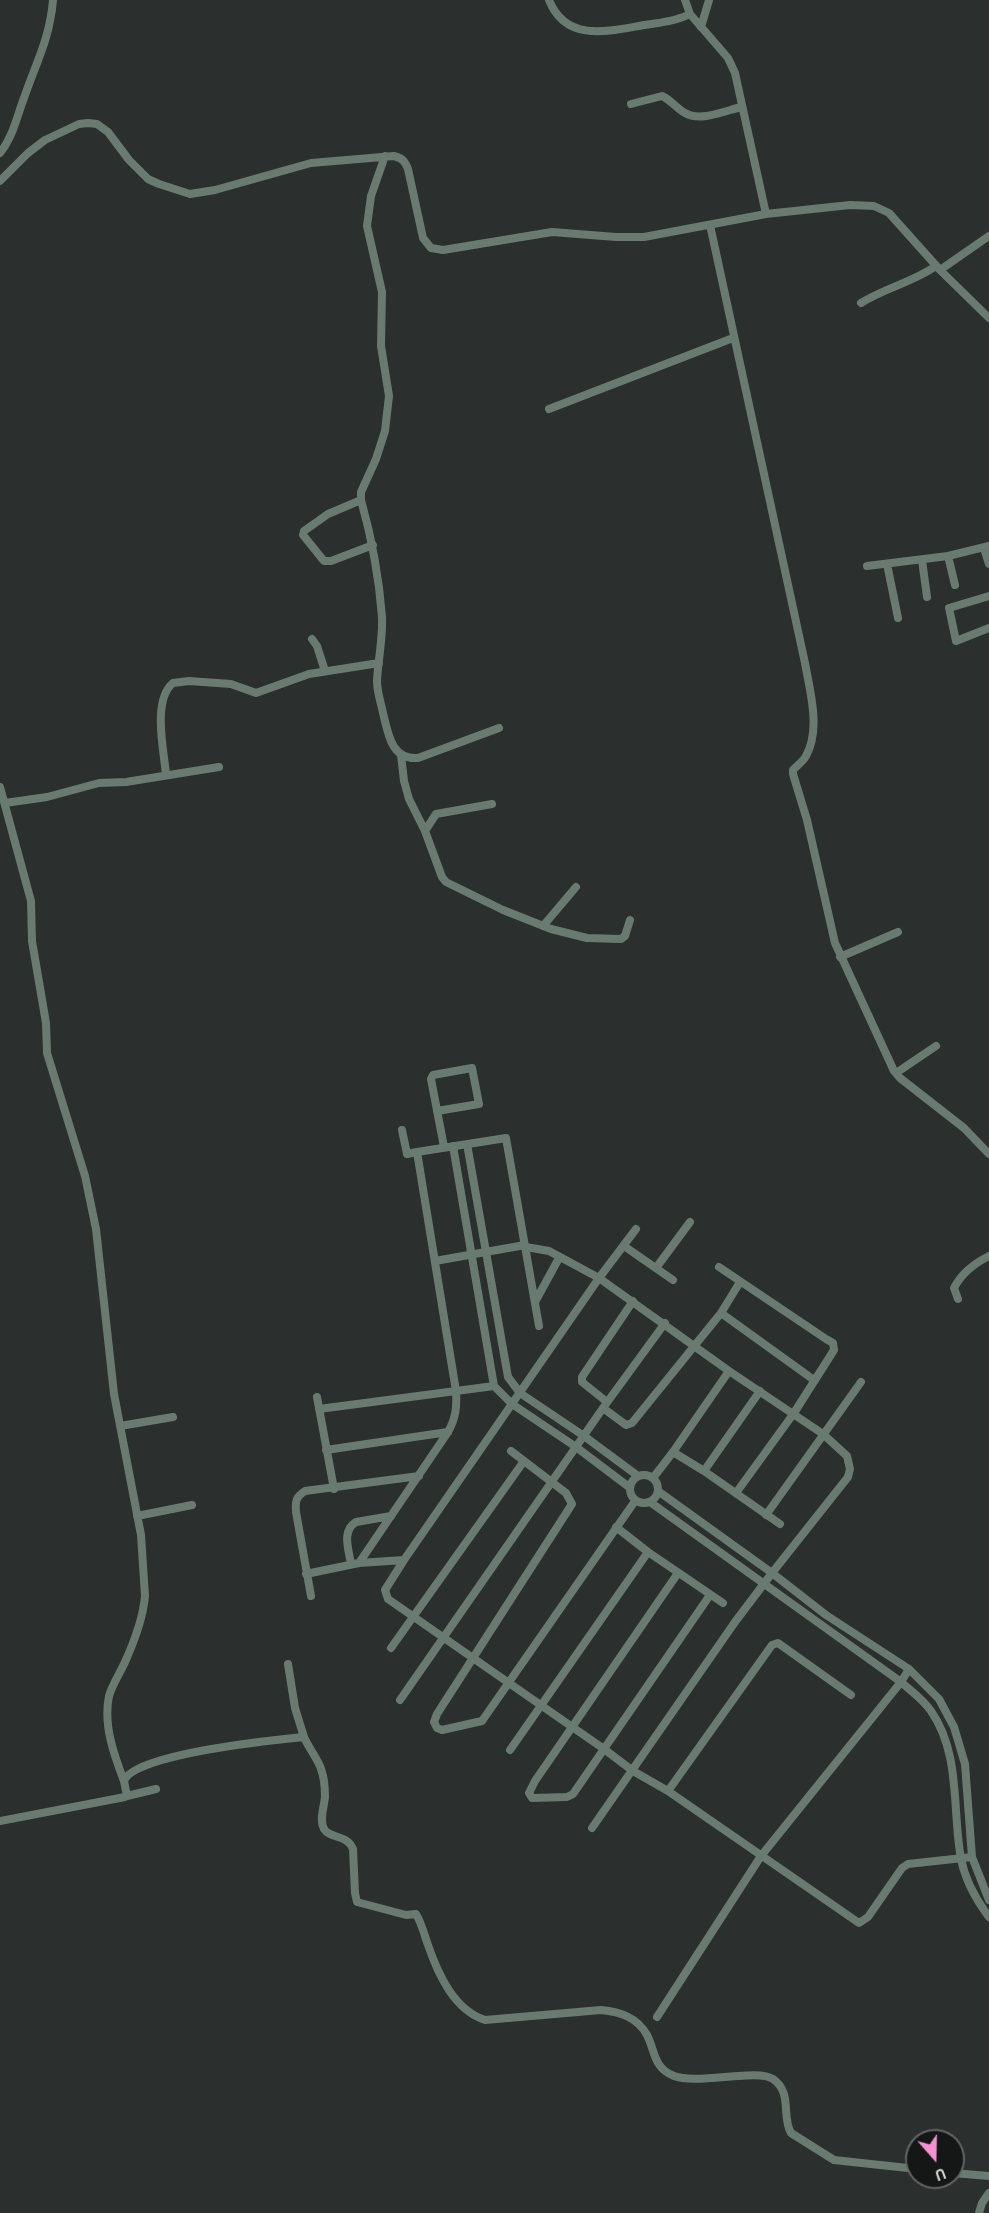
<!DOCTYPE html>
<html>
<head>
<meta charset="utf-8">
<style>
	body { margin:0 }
	#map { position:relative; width:989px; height:2213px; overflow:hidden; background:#2b2f2d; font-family:"Alegreya Sans",sans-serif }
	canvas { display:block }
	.north { position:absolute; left:905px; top:2129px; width:60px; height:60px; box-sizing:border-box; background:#151716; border:2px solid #626463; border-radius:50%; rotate:160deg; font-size:16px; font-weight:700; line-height:24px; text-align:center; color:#d5d7d6 }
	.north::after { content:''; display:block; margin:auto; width:21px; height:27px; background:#f491d3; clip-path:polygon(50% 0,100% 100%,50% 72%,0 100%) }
</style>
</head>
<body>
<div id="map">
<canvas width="989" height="2213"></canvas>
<div class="north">U</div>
</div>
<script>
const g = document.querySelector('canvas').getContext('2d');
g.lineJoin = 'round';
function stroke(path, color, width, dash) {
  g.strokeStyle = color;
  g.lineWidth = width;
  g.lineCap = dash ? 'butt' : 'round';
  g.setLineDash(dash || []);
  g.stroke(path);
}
const minor = new Path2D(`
	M549,0C566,43 609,31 644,25C659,23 676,21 690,14
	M685,0L690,14L728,58L735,73L766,214
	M701,27L709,0
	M631,104L662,96C671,100 676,108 685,113C700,122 725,111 741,107
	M0,153C13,137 17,116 24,98C36,63 50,38 53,0
	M385,156L371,196L367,226L382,292L381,346L389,396L385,431L376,459L361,492V500C372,539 379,577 382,617C383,639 378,660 377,681C377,692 381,703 383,713C388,733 391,760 418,758L499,728
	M0,181L28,153L45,140L79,124L88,123L97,124L108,132L129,160L148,179L159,184L190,194L215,190L311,163L394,156C402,158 405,161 408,169L423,238L431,248L443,250L552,232L616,237H644L766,214L850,205L874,206L889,213L940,270L989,318
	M710,225L805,663C810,692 821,729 806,756C803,762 797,765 793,770V774L807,820L835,943L894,1071L900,1078L964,1128L989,1154
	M940,270L989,236
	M861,303C885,288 913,282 936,266
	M549,409L733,338
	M361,500L328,514L304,531L303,535L324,561H331L373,545
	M984,548L989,564
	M948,556L955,585
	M922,560L927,597
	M887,564L898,618
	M867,566L948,556L989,546
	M989,596L949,608L956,641L989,628
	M312,639L317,646L325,671
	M401,755L404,781L409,799L425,831L442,877L446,882L503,910L551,929L587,938L621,939L625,936L630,920
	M166,775C164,751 152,700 173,683L189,681L231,684L256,693L309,674L379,663
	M0,787L31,901L32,941L46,1023L47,1053L85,1176L96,1229L114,1394L141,1535L145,1596C143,1619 134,1642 125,1662C120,1673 112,1685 109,1696C103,1725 114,1755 124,1781
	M5,803L47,797L99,783L126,782L219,767
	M425,831L436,814L492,804
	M543,926L576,887
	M840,957L898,932
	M896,1073L936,1046
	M437,1111L479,1104L472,1068L433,1075L431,1079L444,1147
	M402,1130L407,1154L417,1152
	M467,1144L508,1377L520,1393L584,1436L638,1476
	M453,1146L494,1386L512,1404L576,1447L629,1487
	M624,1246L673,1280
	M435,1261L525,1245L526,1247L549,1251L599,1278L636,1229
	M719,1267L826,1339L833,1343L834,1350L794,1413L736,1493
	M656,1268L690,1222
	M958,1299L954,1288C961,1274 975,1263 989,1256
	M535,1302L559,1258
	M721,1313L814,1380
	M317,1397L334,1489
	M607,1402L582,1382V1377L633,1301
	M603,1408L626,1425L632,1423L721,1313L740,1282
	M319,1409L494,1386
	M120,1426L173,1417
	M326,1450L448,1432
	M511,1451L566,1493L572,1504L437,1714L434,1722L437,1728L442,1730L482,1721L635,1501
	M673,1452L704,1471L780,1524
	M704,1471L760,1391
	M630 1489a14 14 0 1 1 28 0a14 14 0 1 1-28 0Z
	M653,1478L673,1452L729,1371
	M658,1491L772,1573L826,1615L909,1669L939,1699L954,1727L965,1764L972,1857L989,1900
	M650,1502L901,1682C911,1691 923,1699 931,1711C961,1754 952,1810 961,1859C965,1879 977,1901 989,1917
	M766,1515L861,1382
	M137,1516L192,1505
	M616,1527L648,1552L723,1603
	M404,1560L599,1278L729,1371L823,1434L847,1456L850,1469L848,1477L772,1573L735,1622L592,1828
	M359,1563L448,1432C456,1418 457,1406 456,1391L417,1152L506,1138L539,1326
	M351,1564C349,1550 341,1531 356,1522L391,1516
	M678,1573L535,1781L529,1793L532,1798L567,1797L573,1794L710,1595
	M306,1574L359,1563L404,1560L385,1590L388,1599L604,1749L633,1771L668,1791L859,1923L868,1917L902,1868L908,1864L972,1857
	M311,1596L296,1512C295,1501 296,1497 305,1491L419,1476
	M391,1648L524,1461
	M288,1664L295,1708L304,1737
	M400,1700L603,1408L665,1323
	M510,1750L648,1552
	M668,1791L772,1645L778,1643L851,1695
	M127,1796L156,1789
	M0,1821L125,1797L127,1796L124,1781C133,1754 274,1740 304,1737C308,1747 319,1761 321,1769C324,1777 325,1788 325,1797C324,1807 319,1820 324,1829C330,1839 347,1834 353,1849L355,1893L357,1902L406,1915L416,1914C422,1924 424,1934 428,1945C438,1974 454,2010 485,2020L601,2010C620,2012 637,2017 647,2035C655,2050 653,2068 674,2076C697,2085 758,2068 773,2079C793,2093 781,2116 791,2133L834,2160L917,2169
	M657,2017L761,1856L901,1682L909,1669
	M953,2173L989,2176
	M979,2213L982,2203L989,2193`);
stroke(minor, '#697b70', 8);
</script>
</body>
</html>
